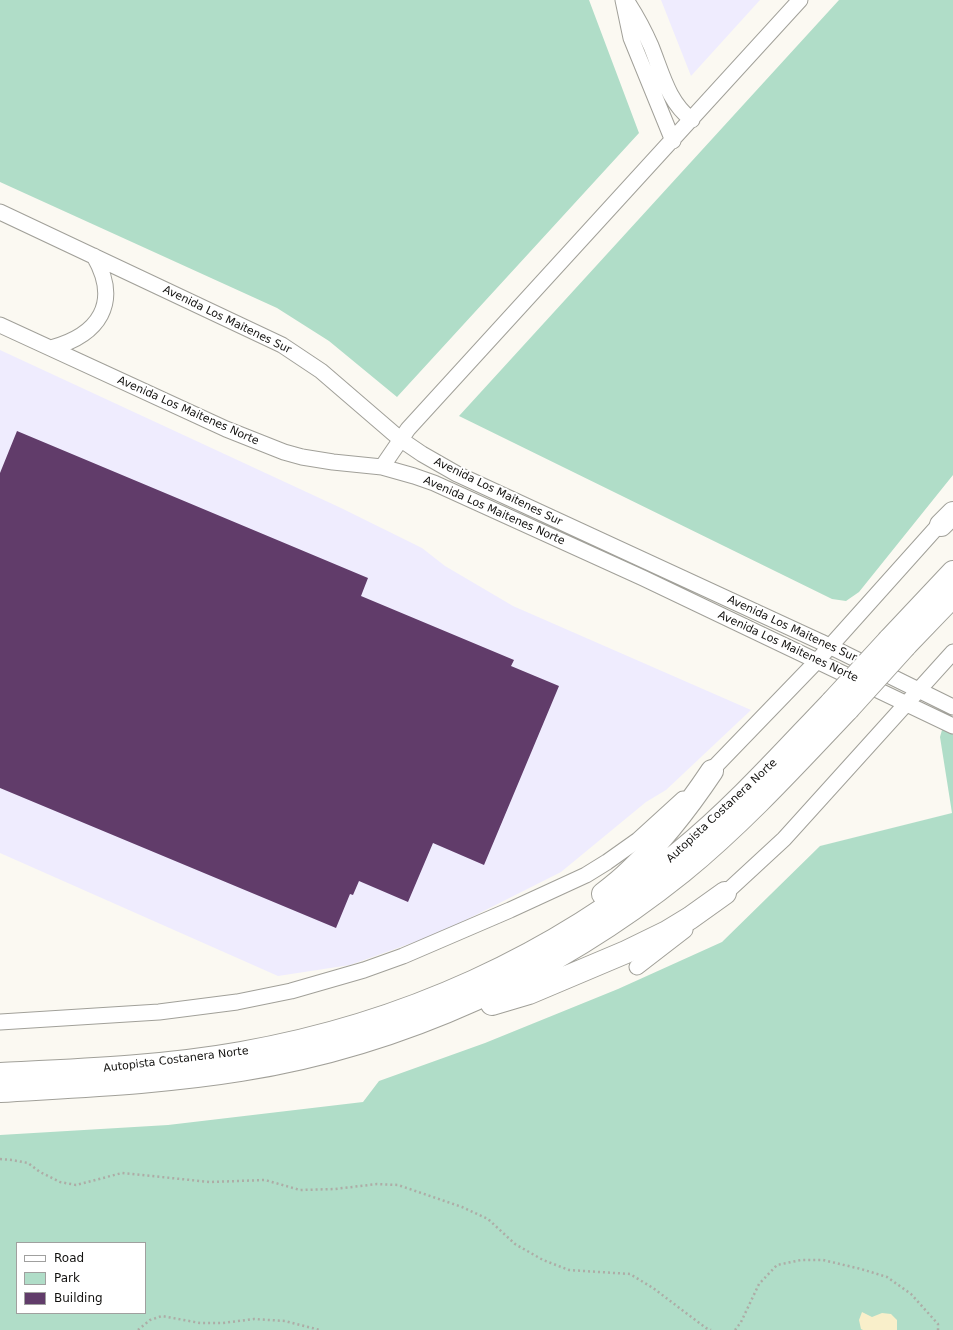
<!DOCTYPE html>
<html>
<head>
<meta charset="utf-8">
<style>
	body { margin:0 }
	#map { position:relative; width:953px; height:1330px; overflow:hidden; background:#fbf9f2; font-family:"DejaVu Sans",sans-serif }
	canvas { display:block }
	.legend { position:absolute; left:16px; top:1242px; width:130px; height:72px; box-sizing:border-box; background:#fff; border:1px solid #a0a09f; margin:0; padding:5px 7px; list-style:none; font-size:12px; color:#12110f }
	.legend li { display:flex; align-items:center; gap:8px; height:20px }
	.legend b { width:20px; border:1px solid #a0a09f }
</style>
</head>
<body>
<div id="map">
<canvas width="953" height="1330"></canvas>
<ul class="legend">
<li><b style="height:5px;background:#fff"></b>Road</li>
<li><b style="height:11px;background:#b0ddc8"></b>Park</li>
<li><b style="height:11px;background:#613c6a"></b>Building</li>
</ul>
</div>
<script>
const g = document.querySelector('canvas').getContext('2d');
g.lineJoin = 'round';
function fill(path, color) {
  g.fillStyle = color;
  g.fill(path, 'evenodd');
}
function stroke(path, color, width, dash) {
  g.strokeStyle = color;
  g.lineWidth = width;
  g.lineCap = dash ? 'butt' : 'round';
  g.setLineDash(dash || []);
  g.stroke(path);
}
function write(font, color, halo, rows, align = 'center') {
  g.font = font + ' "DejaVu Sans",sans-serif';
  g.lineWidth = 4;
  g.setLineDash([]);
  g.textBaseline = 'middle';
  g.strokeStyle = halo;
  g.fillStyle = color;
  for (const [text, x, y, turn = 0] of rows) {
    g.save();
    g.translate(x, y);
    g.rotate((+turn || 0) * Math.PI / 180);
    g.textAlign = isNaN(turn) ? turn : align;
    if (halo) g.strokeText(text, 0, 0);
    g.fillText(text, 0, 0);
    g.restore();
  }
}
const industrial = new Path2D(`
	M661,0H760L691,76Z
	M0,350L341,508L422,548L445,566L513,606L751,710L666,790L646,802L561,872L440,933L350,965L278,976L0,853Z`);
const green = new Path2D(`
	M0,0H589L639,133L397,397L329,341L277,308L0,182Z
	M839,0H953V475L859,592L846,601L832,599L459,416Z
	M946,716L953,717V1330H0V1135L168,1125L363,1102L379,1081L485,1043L618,989L722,942L820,846L952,813L940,737ZM17,1243H145V1313H17Z`);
const sand = new Path2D(`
	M862,1312L872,1317L882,1313L891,1314L897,1320V1330H863L861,1329L859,1320Z`);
const building = new Path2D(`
	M17,431L368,578L361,596L514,660L511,666L559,686L484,865L433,843L408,902L359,881L353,895L350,894L336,928L0,788V473Z`);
const path = new Path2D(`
	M0,1159L12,1160L28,1163L40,1172L60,1182L76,1185L122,1173L210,1182L265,1180L300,1190L335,1189L377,1184L398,1185L462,1207L488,1219L515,1244L543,1260L569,1270L630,1274L653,1288L706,1328L711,1330
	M138,1330L150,1320L162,1316L200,1323H223L254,1319L285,1321L320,1330
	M735,1330L741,1322L759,1284L777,1265L801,1260H823L861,1269L887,1277L911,1294L938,1324V1330`);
const minor = new Path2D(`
	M623,0L631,38L673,141
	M626,0C636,15 644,30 651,46C662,73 668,102 692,120
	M0,212L282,345L321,371L400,439L422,454L457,474L821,642L953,707
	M0,325L226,429L284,452L302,457L333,462L382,467L414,476L434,483L643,578L953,726
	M51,348C99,335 121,303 94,256
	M382,467L408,429L800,0
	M704,778L817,661L946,517
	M719,899L784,839L953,652
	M637,967L685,930
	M0,1022L159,1012L237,1002L291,991L364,970L403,956L510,910L586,875L607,862L638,840L683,799`);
const motorway = new Path2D(`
	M941,525L953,513
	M889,640L953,572
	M905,646L953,596
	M603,894C612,887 621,880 629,872C661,842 688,807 712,771
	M492,1004L529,993L626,952L667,932L690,918L725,893
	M0,1074C80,1070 162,1067 241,1053C402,1025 554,957 680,852C735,807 783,753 832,702
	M0,1091C81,1086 161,1083 241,1070C403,1044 555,974 682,872C742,823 795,765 848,709`);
const motorwayBridge = new Path2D(`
	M832,702L889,640
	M848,709L905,646`);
const streetNames = [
	["Avenida Los Maitenes Sur",227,320,26],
	["Avenida Los Maitenes Norte",188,411,24],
	["Avenida Los Maitenes Sur",498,492,26],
	["Avenida Los Maitenes Norte",494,511,24],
	["Avenida Los Maitenes Sur",792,629,25],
	["Avenida Los Maitenes Norte",788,647,25],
	["Autopista Costanera Norte",722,811,-43],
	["Autopista Costanera Norte",176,1060,-7]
];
fill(industrial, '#efecfe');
fill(green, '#b0ddc8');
fill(sand, '#f9efca');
fill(building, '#613c6a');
stroke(minor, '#a1a099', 17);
stroke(motorway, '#a1a099', 24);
stroke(path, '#adaca6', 2.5, [2, 3]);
stroke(minor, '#fff', 15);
stroke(motorway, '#fff', 22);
stroke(motorwayBridge, '#a1a099', 24, []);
stroke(motorwayBridge, '#fff', 22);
write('11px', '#12110f', '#fff', streetNames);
</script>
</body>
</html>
